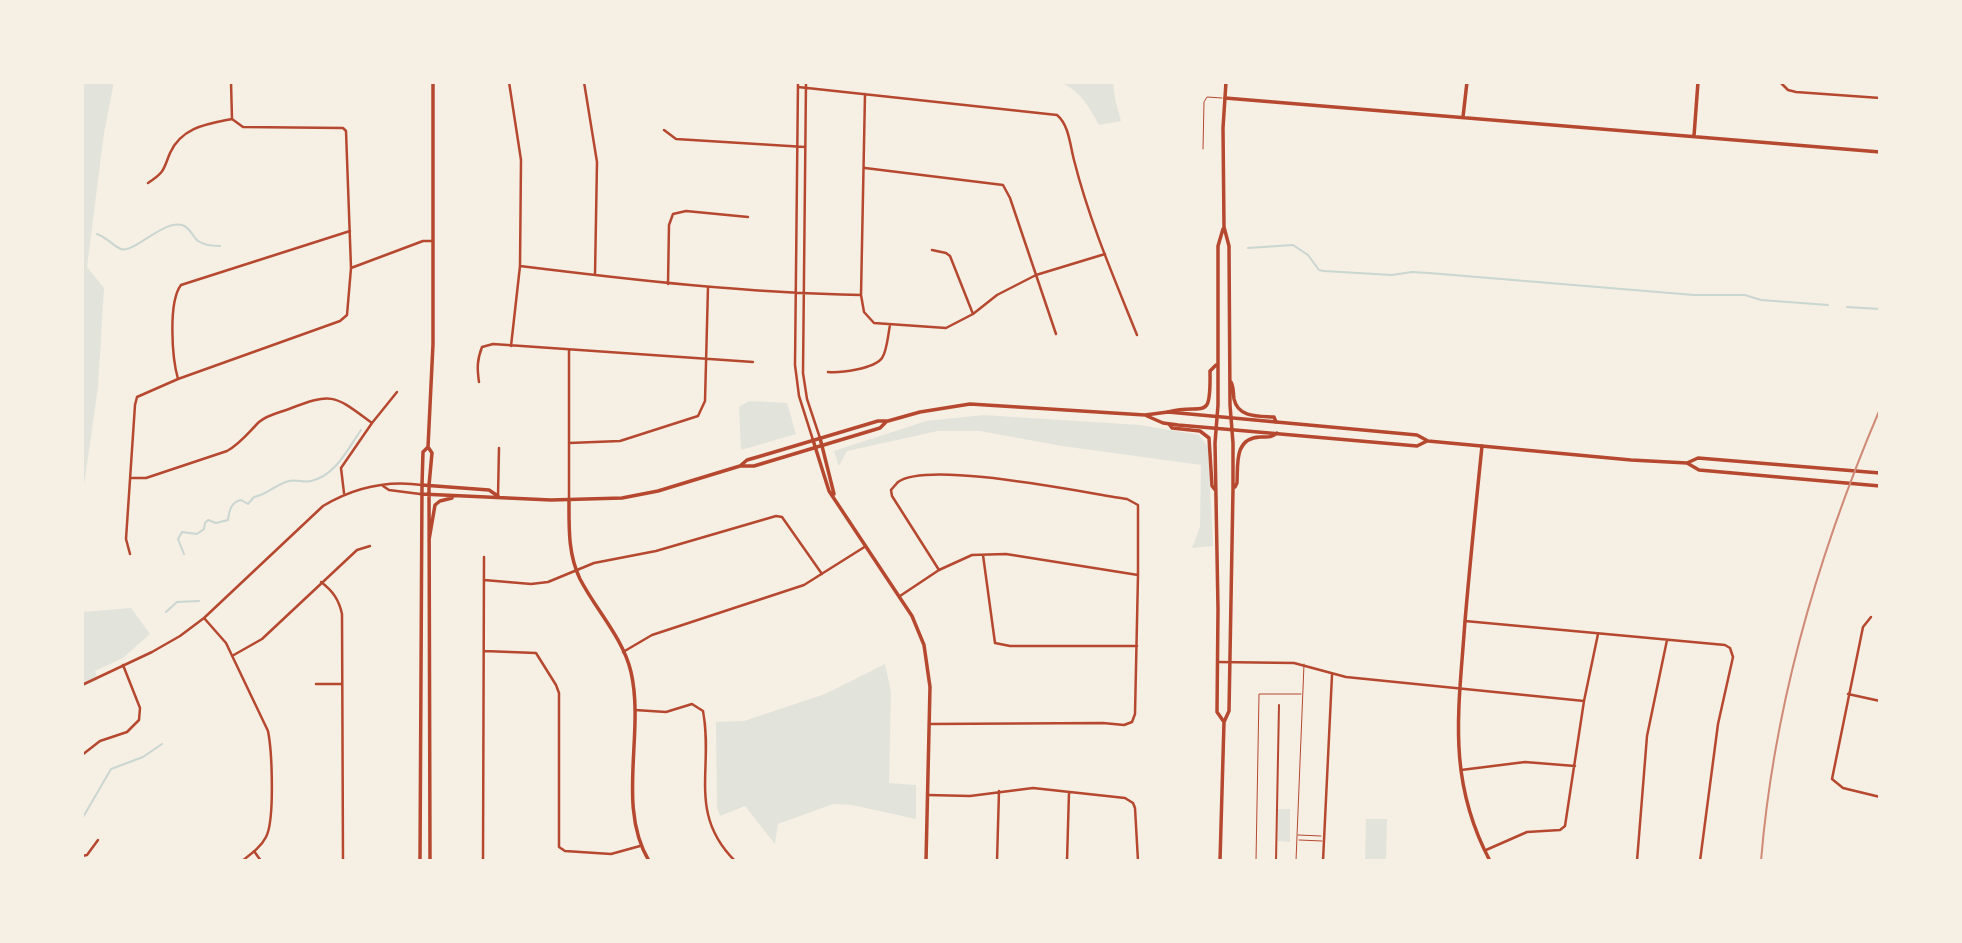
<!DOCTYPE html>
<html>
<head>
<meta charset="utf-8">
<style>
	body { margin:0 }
	#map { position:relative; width:1962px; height:943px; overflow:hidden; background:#f6efe4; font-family:Arial,sans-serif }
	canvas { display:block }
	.frame { position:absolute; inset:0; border:84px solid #f6efe4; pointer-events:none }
</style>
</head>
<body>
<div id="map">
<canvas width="1962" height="943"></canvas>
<div class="frame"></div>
</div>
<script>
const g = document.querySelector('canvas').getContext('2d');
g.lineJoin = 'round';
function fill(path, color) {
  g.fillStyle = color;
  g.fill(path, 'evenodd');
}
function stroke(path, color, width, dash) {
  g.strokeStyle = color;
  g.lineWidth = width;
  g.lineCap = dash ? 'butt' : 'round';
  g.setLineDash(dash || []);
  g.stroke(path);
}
const green = new Path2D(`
	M82,82H114L104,133L87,267L104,288L98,387L82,500Z
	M1058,82H1113L1115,99L1121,121L1099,125C1089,107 1080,89 1058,82Z
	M749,401L787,403L796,434L741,450L739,407Z
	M983,415L1140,425L1199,435L1208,447L1213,546L1192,548L1200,527L1201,465L1062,446L980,431H938L847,451L839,466L834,451L926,421Z
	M131,608L150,634L123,658L95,671L98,680L82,687V612Z
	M885,664L891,692L889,783L916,785V819L852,805L833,804L778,824L775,844L745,806L720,816L717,807L716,722L744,721L825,694Z
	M1278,809H1290V842L1278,841Z
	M1366,819H1387L1386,859H1365Z`);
const stream = new Path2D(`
	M97,234C108,238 113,246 121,249C133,254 163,220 182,225C190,227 192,236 198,241C204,245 213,246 220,246
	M1248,248L1293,245L1308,255L1319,270L1324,271L1392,275L1412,272L1429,273L1694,295H1745L1761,300L1828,305
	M1847,307L1880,309
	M184,554L178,539L182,532L197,534L204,529L205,523L208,520L216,523L228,520C229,511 231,502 241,500L248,504L254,497C267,495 276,484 289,481C297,479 303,483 311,481C336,475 347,450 361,430
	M166,612L177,602L199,601
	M82,819L111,769L143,757L162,744`);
const service = new Path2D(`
	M1203,149L1204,102L1207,97L1222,98
	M1298,835L1321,836
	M1299,840L1322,841
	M1256,861L1259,694H1301
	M1296,861L1304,664`);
const pedestrian = new Path2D(`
	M1276,861L1279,705`);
const minor = new Path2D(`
	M509,82L521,160L520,266L511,346
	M584,82L597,162L595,275
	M798,82L795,365L799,396L813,440
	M806,82L803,373L807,399L820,438
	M1780,82L1788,90L1796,92L1880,98
	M798,87L1057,115C1069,125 1070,145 1074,160C1089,220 1114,278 1137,335
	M865,94L861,295L864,312L874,323L946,328L973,314L997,295L1036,275L1105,254
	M664,130L676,139L805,147
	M865,168L1003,185L1010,198L1056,334
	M148,183C165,172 163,170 170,153C182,127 207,124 232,119
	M932,250L946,253L950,256L973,314
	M520,266C633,280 747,293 861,295
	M351,268L423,241H433
	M668,284L669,225L673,214L686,211L748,217
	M569,351V498
	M828,372C840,373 874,369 882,358C887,351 888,335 890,325
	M178,379C172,358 168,302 181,285L350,231
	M479,382C477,368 477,360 482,347L493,344L753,362
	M569,443L620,441L698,416L705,401L708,287
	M130,478H146L227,451C240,444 248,433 259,422C267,415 278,413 289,409C333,392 334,395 372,423
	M383,486L389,490L420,494
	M344,493L341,468L372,423L397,392
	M498,496L499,448
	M130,554L126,539L135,405L137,397L178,379L340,321L347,315L351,268L346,131L343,128L243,127L232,119L231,82
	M983,555L995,643L1010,646H1137
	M484,580L531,584L548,582L594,563L656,551L776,516L782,517L822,574
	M321,582C333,591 339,600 342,614L343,861
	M900,596L939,570L972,555L1006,554L1138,575
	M1871,617L1863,627L1832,779L1843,788L1880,797
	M204,618L226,643L268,731C272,751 275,820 266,837C261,847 251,854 242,861
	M1465,621L1725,645L1730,648L1733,657L1718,724L1700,861
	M484,651L536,653L556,685L559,693V847L565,851L611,854L640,846
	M623,652L652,635L804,585L866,546
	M232,656L262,639L357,550L370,546
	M1218,662L1294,663L1346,677L1584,701
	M316,684H342
	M82,685L152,652L180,636L204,618L323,506C353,488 387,480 422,485
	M1848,694L1880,701
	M635,710L666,712L692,704L703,711C714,768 687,813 735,861
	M929,724L1103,723L1124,725L1132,722L1135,714L1138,575V505L1127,499C1085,493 929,460 898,482C897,483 893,488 891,490L892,496L939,570
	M82,755L100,741L127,732L139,720L140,708L123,665
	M1461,770L1525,762L1575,766
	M928,795L970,796L1033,788L1125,798L1133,803L1135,808L1138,861
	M1486,850L1527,832L1560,830L1565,826L1584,701L1598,634
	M254,851L261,861
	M82,856L87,855L98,840
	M483,861L484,557
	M997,861L999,791
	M1067,861L1069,792
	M1323,861L1332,675
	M1637,861L1647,736L1667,640`);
const tertiary = new Path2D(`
	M1225,98L1880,152
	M1463,117L1467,82
	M1694,136L1698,82
	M820,438L834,494
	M813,440L829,491L912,616L924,645L930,687L926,861
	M1482,446C1476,504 1470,563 1465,621C1459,709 1446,778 1490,861
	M422,485L423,452L428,447
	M429,485L432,453L428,447L433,344V82
	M569,501C569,528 568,554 580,579C596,610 623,638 631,672C645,733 616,806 649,861`);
const secondary = new Path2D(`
	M1147,416L1163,423L1178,425L1417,446L1427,441
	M1687,463L1699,470L1880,486
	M740,466L747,460L761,456L878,421H888L920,412L970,404L1145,415L1168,412L1417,435L1428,441L1631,460L1687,463L1698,458L1880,473
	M429,485L430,861
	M421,494L551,500L622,498L658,491L740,466H754L880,428L886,422
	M429,540L435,505L440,501L452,498
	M420,861L422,485L489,490L498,496`);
const primary = new Path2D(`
	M1223,229L1218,246V405L1215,443L1218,609L1217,712L1224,722
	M1231,382C1234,388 1233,392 1234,399C1238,418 1259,416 1274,417L1276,422
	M1168,412C1204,402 1211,425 1210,371L1216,365
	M1169,424L1172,428L1200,431L1209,438L1212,486L1216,491
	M1235,487L1237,483C1238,464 1234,438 1260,437C1268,437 1271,438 1277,433
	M1220,861L1224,722L1229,711L1233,489V443L1230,405L1229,246L1224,227L1223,128L1226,82`);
const rail = new Path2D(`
	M1761,861C1774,703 1818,554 1880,409`);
fill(green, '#e2e4dc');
stroke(stream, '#c9d6d2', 2);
stroke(service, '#b5482f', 1);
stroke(pedestrian, '#b5482f', 2);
stroke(minor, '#b5482f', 2.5);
stroke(tertiary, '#b5482f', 3.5);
stroke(secondary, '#b5482f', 3.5);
stroke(primary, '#b5482f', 3.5);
stroke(rail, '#cf8b77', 2);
</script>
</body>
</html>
